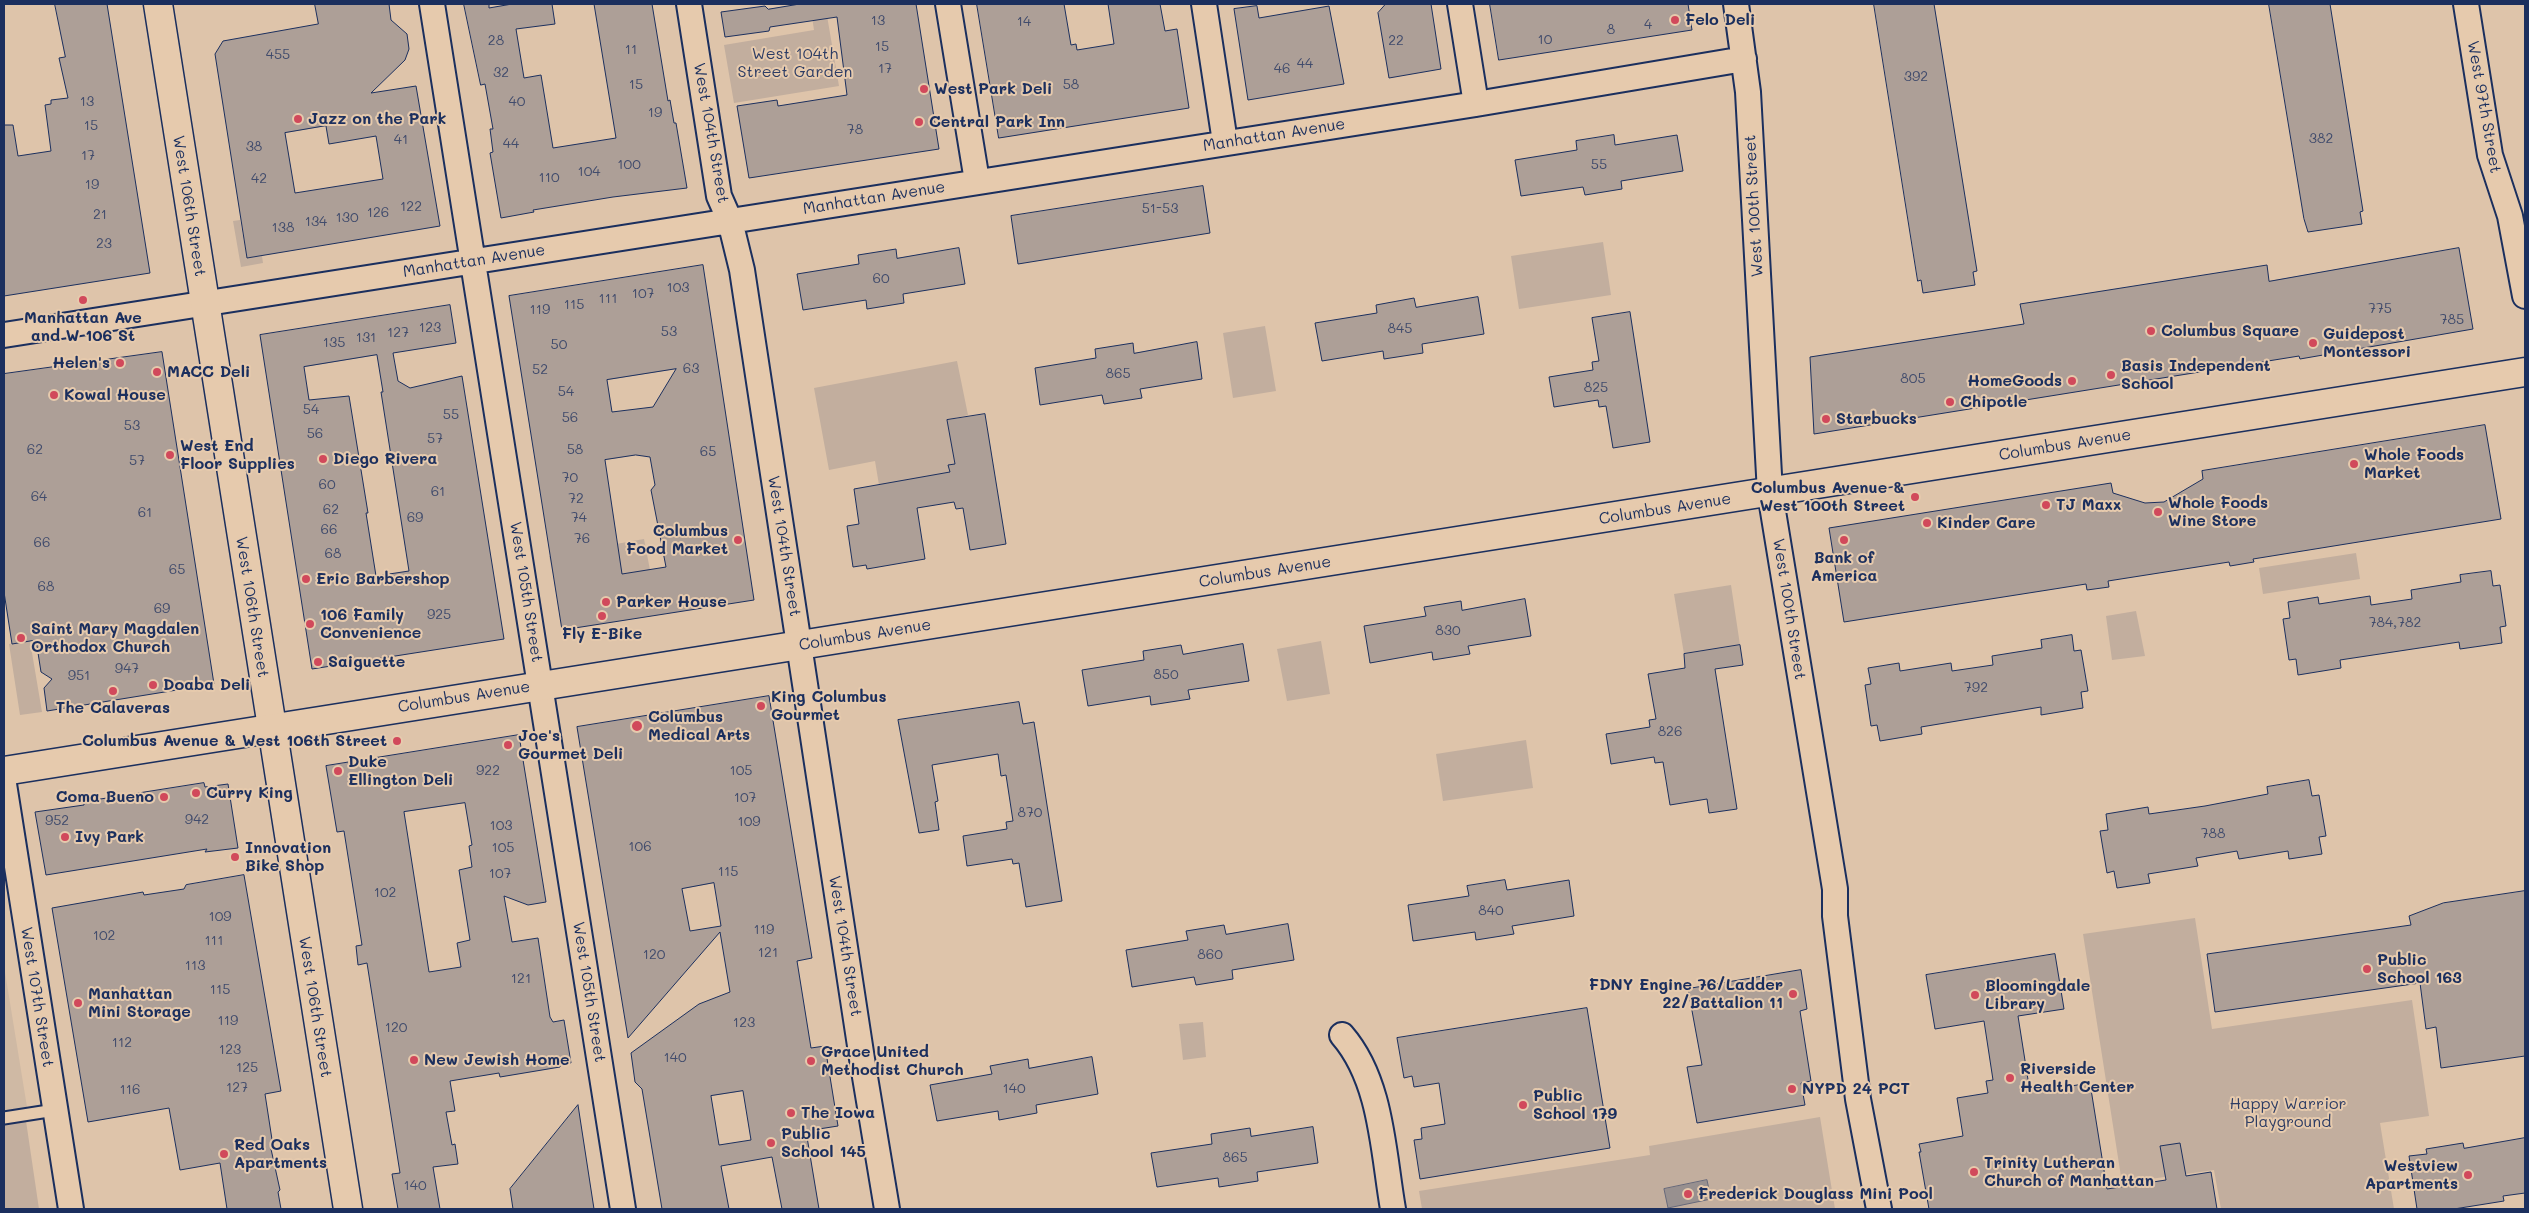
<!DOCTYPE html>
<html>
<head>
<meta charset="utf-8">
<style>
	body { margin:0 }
	#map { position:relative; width:2529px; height:1213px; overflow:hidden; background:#dec4aa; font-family:Mali,sans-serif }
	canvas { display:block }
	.frame { position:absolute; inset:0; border:5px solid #1b2f5e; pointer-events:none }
</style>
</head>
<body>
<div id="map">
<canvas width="2529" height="1213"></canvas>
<div class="frame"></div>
</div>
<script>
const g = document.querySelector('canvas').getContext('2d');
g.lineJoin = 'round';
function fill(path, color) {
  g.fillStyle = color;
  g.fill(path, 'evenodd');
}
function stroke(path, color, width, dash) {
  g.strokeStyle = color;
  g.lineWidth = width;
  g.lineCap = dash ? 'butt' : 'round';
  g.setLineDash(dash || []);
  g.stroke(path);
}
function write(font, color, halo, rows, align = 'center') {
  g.font = font + ' Mali,sans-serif';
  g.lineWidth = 4;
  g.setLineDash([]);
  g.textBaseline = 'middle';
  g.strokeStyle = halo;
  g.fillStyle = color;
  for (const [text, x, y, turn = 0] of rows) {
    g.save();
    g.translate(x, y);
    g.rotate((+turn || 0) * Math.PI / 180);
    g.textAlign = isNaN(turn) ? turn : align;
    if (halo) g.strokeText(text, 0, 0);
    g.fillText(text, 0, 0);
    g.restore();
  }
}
const built = new Path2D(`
	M4,966L27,1107L4,1111Z`);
const green = new Path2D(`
	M810,4H825L839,86L734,103L724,45L814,30Z
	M240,220L247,258L262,256L263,263L241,267L233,221Z
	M1603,242L1611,295L1519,309L1511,256Z
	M1265,326L1276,391L1233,398L1223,333Z
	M957,361L968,415L947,420L955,464L949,465L950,472L879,485L875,461L829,470L814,388Z
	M644,539L650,570L555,584L549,556Z
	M2356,553L2360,579L2263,594L2259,568Z
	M1731,585L1740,645L1684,654L1674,594Z
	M2136,611L2145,656L2112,660L2106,616Z
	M30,641L42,712L20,715L9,644Z
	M1321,641L1330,694L1287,701L1277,649Z
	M1526,740L1533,788L1443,801L1436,754Z
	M2195,918L2212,1029L2412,1000L2429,1116L2380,1123L2394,1209H2221L2214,1170L2122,1183L2083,934Z
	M1203,1022L1206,1057L1183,1060L1179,1024Z
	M1820,1117L1835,1209H1422L1419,1191L1650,1155L1649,1146Z
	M26,1121L39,1209H4V1125Z`);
const water = new Path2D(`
	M1707,1180L1711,1199L1668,1208L1664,1189Z`);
const building = new Path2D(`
	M55,4H107L150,273L4,296V125H13L18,156L51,151L45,105L51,104V100L68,98L59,58L65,57Z
	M315,4H389L391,20L407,34L409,49L405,60L371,93L416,86L440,226L247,258L215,54L223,41L318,24ZM326,126L329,144L376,136L383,179L295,193L285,133Z
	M464,4H489V8L512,4H552L555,24L516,29L524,78L541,75L553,148L616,138L594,4H652L668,101L670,100L674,123H676L687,188L613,197L533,210L534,212L501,218L490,153L493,152L490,129H493L485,84L481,85Z
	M800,4H916L939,149L749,178L737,106L777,100L778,106L847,95L837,17L770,27L769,31L725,37L721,12L765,6L768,9Z
	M977,4H1064L1071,45L1076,44L1077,50L1114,44L1108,4H1160L1165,31L1177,29L1189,108L999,138Z
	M1386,4H1431L1441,69L1389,78L1378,13Z
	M1490,4H1688L1692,30L1499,60Z
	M1874,4H1934L1977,271L1973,272L1975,285L1923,293L1921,280L1918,281Z
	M2269,4H2330L2363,211L2360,212L2362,224L2308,232L2304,219Z
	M1257,6L1259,18L1329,6L1344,84L1248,100L1234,9Z
	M1614,135L1615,145L1677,135L1683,171L1621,181L1622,189L1585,195L1583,187L1521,196L1515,160L1577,150L1576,141Z
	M1203,186L1210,233L1018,264L1011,216Z
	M959,248L965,284L903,294L904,303L867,309L866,300L803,310L797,274L859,264L858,255L896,249L897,258Z
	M2459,248L2473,329L2300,359L2299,356L1814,434L1810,357L2024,324L2020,304L2267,265L2269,281Z
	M703,265L754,600L562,630L509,296ZM676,369L653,407L612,412L607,380ZM636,455L650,457L655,485L651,490L666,567L622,574L605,460Z
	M1478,297L1484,334L1422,344L1423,353L1384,359L1383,351L1322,361L1315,323L1377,313L1376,305L1414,298L1416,307Z
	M450,305L456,343L393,353L398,381L410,388L462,376L504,639L312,669L260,335ZM377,355L383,392H381L409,571L376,576L366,513H368L349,396L309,400L304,367Z
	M1630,312L1650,442L1613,448L1606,406L1599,407L1598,400L1554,407L1549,377L1593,370L1592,362L1599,361L1592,318Z
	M1197,342L1202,379L1140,389L1142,398L1104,404L1102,395L1040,405L1035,368L1096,358L1095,349L1133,343L1134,353Z
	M162,352L214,684L47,711L44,688L52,679L41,672L36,640L12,644L4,592V374Z
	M985,414L1006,544L970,550L963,508L956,509L954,502L917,508L925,559L867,569L866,565L853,567L847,526L859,524L854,489L950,472L948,465L955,464L947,420Z
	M2485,425L2501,519L2253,559L2254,562L2230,566L2229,562L2108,581L2109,587L2087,590L2086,584L1844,622L1829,528L2111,483L2113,493L2145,503L2164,502L2203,479L2202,471Z
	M2491,571L2493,586L2500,585L2506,626L2500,627L2502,643L2460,649L2459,642L2340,660L2341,668L2298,675L2296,659L2289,660L2283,619L2290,618L2288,602L2318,597L2319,604L2370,596L2371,605L2412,599L2411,590L2461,582L2460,575Z
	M1525,599L1531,636L1468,646L1470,654L1433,660L1432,652L1370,663L1364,626L1426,616L1424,607L1461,601L1462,610Z
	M2072,635L2074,651L2081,650L2088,691L2081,692L2083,708L2041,715V707L1921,727L1922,734L1880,741L1877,725L1871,726L1865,685L1871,684L1868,668L1899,663L1900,671L1951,663L1952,671L1993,665L1992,656L2042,648L2041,640Z
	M1243,644L1249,681L1188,690L1190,699L1151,705L1150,696L1088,706L1082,670L1144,660L1143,651L1181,645L1183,654Z
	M1740,645L1743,665L1715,669L1737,809L1709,813L1707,799L1670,805L1663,762L1655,763L1654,757L1611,764L1606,734L1650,727L1649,720L1656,719L1648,674L1685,668L1684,654Z
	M769,696L812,958L797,961L811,1048L825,1046L838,1126L806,1131L819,1209H782L772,1157L721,1166L729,1209H662L642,1089L635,1082L631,1053L699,1004L730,992L720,932L628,1038L577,727ZM714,883L721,926L690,931L682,889ZM743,1091L751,1140L719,1145L711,1096Z
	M1019,702L1023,724L1034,722L1062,901L1026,907L1019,863L1013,864L1012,859L967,866L963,836L1007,829L1006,822L1013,821L1006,775L1001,776L998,754L932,765L938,801L935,802L939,830L919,833L898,720Z
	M519,735L546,902L528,905L504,896L512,942L538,938L550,1017L553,1022L564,1020L571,1063L560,1065V1067L500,1077L499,1073L450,1081L455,1111L446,1112L452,1145L455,1144L458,1164L433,1167L440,1209H398L392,1174L400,1173L367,963L358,965L356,946L362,945L344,831L337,832L326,766ZM465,803L472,845L469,846L472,867L459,870L470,940L457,943L461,967L429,972L404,812Z
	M2309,780L2312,796L2319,795L2326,836L2319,837L2322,854L2289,859L2288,851L2239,859L2237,851L2196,858L2198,866L2148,874L2150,883L2117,888L2114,871L2107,873L2100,831L2108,830L2106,814L2148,807L2149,814L2205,806L2268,794L2267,787Z
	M204,783L205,787L228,784L238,848L205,852L207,849L46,875L35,812L84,805V802Z
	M244,875L281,1091L265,1094L273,1146L271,1149L280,1190L278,1192L281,1209H227L220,1163L180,1170L169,1108L88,1122L52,908L143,892L144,895L184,889L186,885Z
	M1505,880L1507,890L1569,880L1574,916L1512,926L1514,934L1476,940L1475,932L1413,941L1408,905L1469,896L1467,886Z
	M2525,891V1056L2441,1068L2436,1027L2426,1029L2420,983L2215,1012L2207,954L2411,925L2409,916L2443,903Z
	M1288,924L1294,960L1232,970L1233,979L1196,985L1194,977L1132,987L1126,950L1188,940L1186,931L1224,925L1226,934Z
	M2055,954L2064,1009L2018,1016L2029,1086L2038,1085L2039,1091L2090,1083L2107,1189L2166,1180L2160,1146L2180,1143L2186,1176L2211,1172L2217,1209H1929L1919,1152H1921L1919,1144L1963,1136L1957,1098L1988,1093L1986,1081L1993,1080L1984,1021L1935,1029L1926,975Z
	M1801,970L1807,1009L1800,1011L1811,1081L1801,1083L1805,1105L1697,1123L1687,1067L1702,1065L1688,989Z
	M1587,1008L1610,1148L1420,1179L1414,1140L1422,1139L1421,1128L1445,1124L1439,1083L1414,1087L1412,1076L1404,1078L1397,1038Z
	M1092,1057L1098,1094L1036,1105L1037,1113L999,1120L998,1111L937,1121L930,1085L992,1074L990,1066L1028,1059L1029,1068Z
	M578,1105L594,1209H513L510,1189Z
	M1313,1127L1318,1163L1257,1172L1258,1181L1219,1187L1218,1178L1157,1187L1151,1153L1212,1144L1211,1134L1250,1128L1251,1136Z
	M2525,1138V1193L2503,1196L2504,1201L2454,1209H2417L2409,1156L2427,1154L2426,1149L2463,1143L2464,1148Z`);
const lane = new Path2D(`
	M4,1118L55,1110`);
const street = new Path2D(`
	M432,4L623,1209
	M689,4L719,196L730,221L742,270L862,1059L887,1209
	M948,4L977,181
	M1204,4L1225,142
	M1460,4L1476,104
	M1736,4L1748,92L1770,493L1835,889V916L1858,1099L1879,1209
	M2466,4L2490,155L2510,216L2525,296
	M4,335L1476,104L1744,59
	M4,784L71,1209
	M1342,1035C1382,1081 1383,1152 1393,1209`);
const secondary = new Path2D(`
	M158,4L348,1209`);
const primary = new Path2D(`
	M4,771L2525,372`);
const markers = [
	[1675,20,5,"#d1495b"],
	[924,89,5,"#d1495b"],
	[298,119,5,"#d1495b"],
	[919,122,5,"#d1495b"],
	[83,300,5,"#d1495b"],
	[2151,331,5,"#d1495b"],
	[2313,343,5,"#d1495b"],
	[120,363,5,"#d1495b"],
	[157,372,5,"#d1495b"],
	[2111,375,5,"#d1495b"],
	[2072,381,5,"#d1495b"],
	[54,395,5,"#d1495b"],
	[1950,402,5,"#d1495b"],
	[1826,419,5,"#d1495b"],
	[170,455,5,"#d1495b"],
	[323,459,5,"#d1495b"],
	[2354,464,5,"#d1495b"],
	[1915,497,5,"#d1495b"],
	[2046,505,5,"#d1495b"],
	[2158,512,5,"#d1495b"],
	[1927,523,5,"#d1495b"],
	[738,540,5,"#d1495b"],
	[1844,540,5,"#d1495b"],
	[306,579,5,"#d1495b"],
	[606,602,5,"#d1495b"],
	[602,616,5,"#d1495b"],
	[310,624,5,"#d1495b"],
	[21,638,5,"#d1495b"],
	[318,662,5,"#d1495b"],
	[153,685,5,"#d1495b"],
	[113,691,5,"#d1495b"],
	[761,706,5,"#d1495b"],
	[637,726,6,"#d1495b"],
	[397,741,5,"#d1495b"],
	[508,745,5,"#d1495b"],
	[338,771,5,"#d1495b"],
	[196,793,5,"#d1495b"],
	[164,797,5,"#d1495b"],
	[65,837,5,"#d1495b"],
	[235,857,5,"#d1495b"],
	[2367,969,5,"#d1495b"],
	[1793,994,5,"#d1495b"],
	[1975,995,5,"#d1495b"],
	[78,1003,5,"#d1495b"],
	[414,1060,5,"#d1495b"],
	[811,1061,5,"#d1495b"],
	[2010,1078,5,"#d1495b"],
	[1792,1089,5,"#d1495b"],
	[1523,1105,5,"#d1495b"],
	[791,1113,5,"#d1495b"],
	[771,1143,5,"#d1495b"],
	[224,1154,5,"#d1495b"],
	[1974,1172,5,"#d1495b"],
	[2468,1175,5,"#d1495b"],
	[1688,1194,5,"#d1495b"]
];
const numberNames = [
	["13",878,21],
	["14",1024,22],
	["4",1648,25],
	["8",1611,30],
	["10",1545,40],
	["28",496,41],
	["22",1396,41],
	["15",882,47],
	["11",631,50],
	["455",278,55],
	["44",1305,64],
	["17",885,69],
	["46",1282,69],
	["32",501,73],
	["392",1916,77],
	["15",636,85],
	["58",1071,85],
	["13",87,102],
	["40",517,102],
	["19",655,113],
	["15",91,126],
	["78",855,130],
	["382",2321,139],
	["41",401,140],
	["44",511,144],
	["38",254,147],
	["17",88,156],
	["100",629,165],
	["55",1599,165],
	["104",589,172],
	["110",549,178],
	["42",259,179],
	["19",92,185],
	["122",411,207],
	["51-53",1160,209],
	["126",378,213],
	["21",100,215],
	["130",347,218],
	["134",316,222],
	["138",283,228],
	["23",104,244],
	["60",881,279],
	["103",678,288],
	["107",643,294],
	["111",608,299],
	["115",574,305],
	["775",2380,309],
	["119",540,310],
	["785",2452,320],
	["123",430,328],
	["845",1400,329],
	["53",669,332],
	["127",398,333],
	["131",366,338],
	["135",334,343],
	["50",559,345],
	["63",691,369],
	["52",540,370],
	["865",1118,374],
	["805",1913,379],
	["825",1596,388],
	["54",566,392],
	["54",311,410],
	["55",451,415],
	["56",570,418],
	["53",132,426],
	["56",315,434],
	["57",435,439],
	["62",35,450],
	["58",575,450],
	["65",708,452],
	["57",137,461],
	["70",570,478],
	["60",327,485],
	["61",438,492],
	["64",39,497],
	["72",576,499],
	["62",331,510],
	["61",145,513],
	["69",415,518],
	["74",579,518],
	["66",329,530],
	["76",582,539],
	["66",42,543],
	["68",333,554],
	["65",177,570],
	["68",46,587],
	["69",162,609],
	["925",439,615],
	["784,782",2395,623],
	["830",1448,631],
	["947",127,669],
	["850",1166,675],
	["951",79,676],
	["792",1976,688],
	["826",1670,732],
	["922",488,771],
	["105",741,771],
	["107",745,798],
	["870",1030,813],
	["942",197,820],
	["952",57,821],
	["109",749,822],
	["103",501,826],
	["788",2213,834],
	["106",640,847],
	["105",503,848],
	["115",728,872],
	["107",500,874],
	["102",385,893],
	["840",1491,911],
	["109",220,917],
	["119",764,930],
	["102",104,936],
	["111",214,941],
	["121",768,953],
	["120",654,955],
	["860",1210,955],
	["113",195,966],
	["121",521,979],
	["115",220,990],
	["119",228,1021],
	["123",744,1023],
	["120",396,1028],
	["112",122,1043],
	["123",230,1050],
	["140",675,1058],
	["125",247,1068],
	["127",237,1088],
	["140",1014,1089],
	["116",130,1090],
	["865",1235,1158],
	["140",415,1186]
];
const poiNames = [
	["Felo Deli",1685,20],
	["West Park Deli",934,89],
	["Jazz on the Park",308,119],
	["Central Park Inn",929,122],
	["Manhattan Ave",83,318,"center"],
	["and W 106 St",83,336,"center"],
	["Columbus Square",2161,331],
	["Guidepost",2323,334],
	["Montessori",2323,352],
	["Helen's",110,363,"right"],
	["Basis Independent",2121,366],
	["School",2121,384],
	["MACC Deli",167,372],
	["HomeGoods",2062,381,"right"],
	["Kowal House",64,395],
	["Chipotle",1960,402],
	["Starbucks",1836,419],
	["West End",180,446],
	["Floor Supplies",180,464],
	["Whole Foods",2364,455],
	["Market",2364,473],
	["Diego Rivera",333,459],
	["Columbus Avenue &",1905,488,"right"],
	["West 100th Street",1905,506,"right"],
	["Whole Foods",2168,503],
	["Wine Store",2168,521],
	["TJ Maxx",2056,505],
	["Kinder Care",1937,523],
	["Columbus",728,531,"right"],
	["Food Market",728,549,"right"],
	["Bank of",1844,558,"center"],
	["America",1844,576,"center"],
	["Eric Barbershop",316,579],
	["Parker House",616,602],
	["106 Family",320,615],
	["Convenience",320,633],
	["Saint Mary Magdalen",31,629],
	["Orthodox Church",31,647],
	["Fly E-Bike",602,634,"center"],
	["Saiguette",328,662],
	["Doaba Deli",163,685],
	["King Columbus",771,697],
	["Gourmet",771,715],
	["The Calaveras",113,708,"center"],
	["Columbus",648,717],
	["Medical Arts",648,735],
	["Joe's",518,736],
	["Gourmet Deli",518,754],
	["Columbus Avenue & West 106th Street",387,741,"right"],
	["Duke",348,762],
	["Ellington Deli",348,780],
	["Curry King",206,793],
	["Coma Bueno",154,797,"right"],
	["Ivy Park",75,837],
	["Innovation",245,848],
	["Bike Shop",245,866],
	["Public",2377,960],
	["School 163",2377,978],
	["FDNY Engine 76/Ladder",1783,985,"right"],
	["22/Battalion 11",1783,1003,"right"],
	["Bloomingdale",1985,986],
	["Library",1985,1004],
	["Manhattan",88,994],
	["Mini Storage",88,1012],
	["Grace United",821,1052],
	["Methodist Church",821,1070],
	["New Jewish Home",424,1060],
	["Riverside",2020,1069],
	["Health Center",2020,1087],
	["NYPD 24 PCT",1802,1089],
	["Public",1533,1096],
	["School 179",1533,1114],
	["The Iowa",801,1113],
	["Public",781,1134],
	["School 145",781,1152],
	["Red Oaks",234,1145],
	["Apartments",234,1163],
	["Trinity Lutheran",1984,1163],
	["Church of Manhattan",1984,1181],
	["Westview",2458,1166,"right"],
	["Apartments",2458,1184,"right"],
	["Frederick Douglass Mini Pool",1698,1194]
];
const parkNames = [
	["West 104th",795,54],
	["Street Garden",795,72],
	["Happy Warrior",2288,1104],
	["Playground",2288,1122]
];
const streetNames = [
	["West 97th Street",2484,107,80],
	["West 104th Street",711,133,80],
	["Manhattan Avenue",1274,135,-9],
	["Manhattan Avenue",874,198,-9],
	["West 106th Street",189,206,81],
	["West 100th Street",1754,206,-93],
	["Manhattan Avenue",474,261,-9],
	["Columbus Avenue",2065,445,-9],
	["Columbus Avenue",1665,509,-9],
	["West 104th Street",784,546,81],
	["Columbus Avenue",1265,572,-9],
	["West 105th Street",526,592,81],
	["West 106th Street",252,607,81],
	["West 100th Street",1789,609,81],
	["Columbus Avenue",865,635,-9],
	["Columbus Avenue",464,697,-9],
	["West 104th Street",845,946,81],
	["West 105th Street",589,992,81],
	["West 107th Street",37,997,81],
	["West 106th Street",315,1007,81]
];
fill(built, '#cfb9a4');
fill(green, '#c2ae9e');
fill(water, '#98908f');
stroke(water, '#66697b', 1);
fill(building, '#ad9f97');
stroke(building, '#1b2f5e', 1);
stroke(lane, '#1b2f5e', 15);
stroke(street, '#1b2f5e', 28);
stroke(secondary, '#1b2f5e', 31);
stroke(primary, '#1b2f5e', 31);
stroke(lane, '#e6caad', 11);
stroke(street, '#e6caad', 24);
stroke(secondary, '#e6caad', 28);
stroke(primary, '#e6caad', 28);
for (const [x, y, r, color] of markers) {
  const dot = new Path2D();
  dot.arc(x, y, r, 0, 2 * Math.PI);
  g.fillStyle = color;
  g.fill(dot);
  stroke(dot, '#e6caad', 2);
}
write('14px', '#404b6c', null, numberNames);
write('bold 16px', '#1b2f5e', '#e6caad', poiNames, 'left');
write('16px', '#2c3c64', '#e6caad', parkNames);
write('16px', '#1b2f5e', '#e6caad', streetNames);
</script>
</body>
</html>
